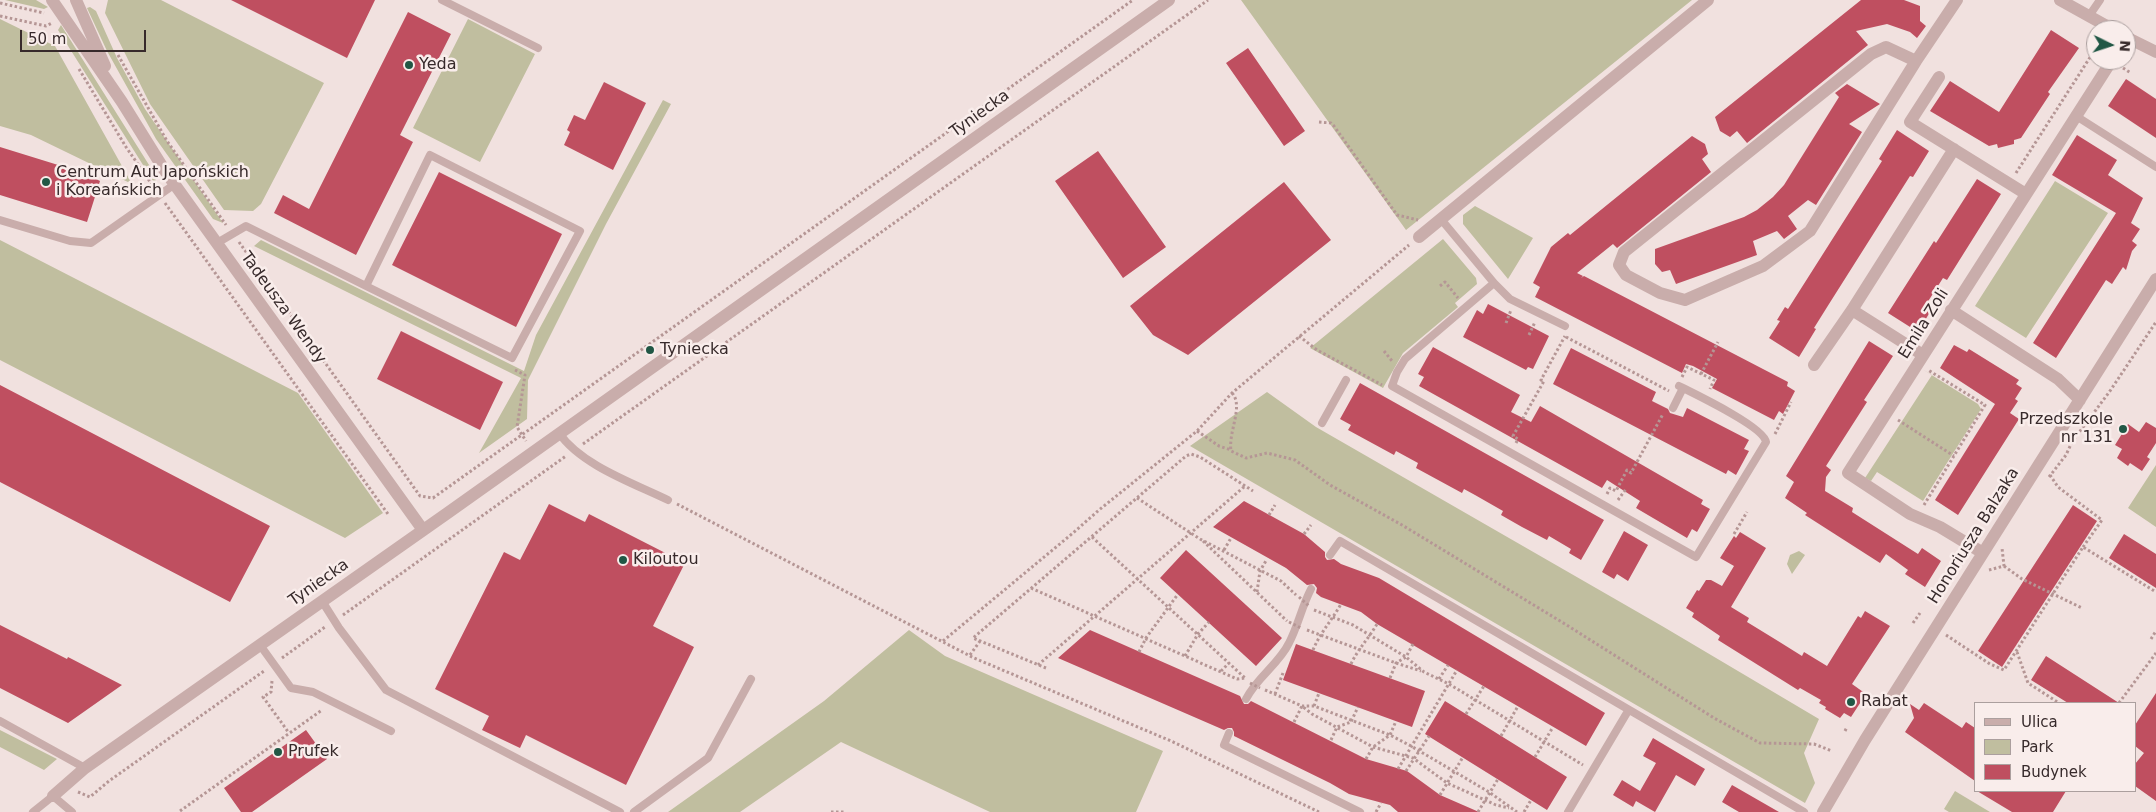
<!DOCTYPE html>
<html>
<head>
<meta charset="utf-8">
<style>
	body { margin:0 }
	#map { position:relative; width:2156px; height:812px; overflow:hidden; background:#f1e1df; font-family:"DejaVu Sans",sans-serif }
	canvas { display:block }
	.legend { position:absolute; left:1974px; top:702px; width:162px; height:90px; box-sizing:border-box; background:#f9edeb; border:1px solid #ab9f9e; margin:0; padding:6px 9px; list-style:none; font-size:15px; color:#372a2b }
	.legend li { display:flex; align-items:center; gap:10px; height:25px }
	.legend b { width:25px; border:1px solid #ab9f9e }
	.north { position:absolute; left:2086px; top:20px; width:50px; height:50px; box-sizing:border-box; background:#f9edeb; border:1px solid #ab9f9e; border-radius:50%; rotate:94deg; font-size:14px; font-weight:700; line-height:20px; text-align:center; color:#372a2b }
	.north::after { content:''; display:block; margin:auto; width:18px; height:22px; background:#215745; clip-path:polygon(50% 0,100% 100%,50% 72%,0 100%) }
	.scale { position:absolute; left:20px; top:30px; width:126px; height:22px; box-sizing:border-box; border:2px solid #372a2b; border-top:0; padding-left:6px; font-size:15px; line-height:18px; white-space:nowrap; color:#372a2b; -webkit-text-stroke:4px #f9edeb; paint-order:stroke }
</style>
</head>
<body>
<div id="map">
<canvas width="2156" height="812"></canvas>
<ul class="legend">
<li><b style="height:6px;background:#c9adab"></b>Ulica</li>
<li><b style="height:14px;background:#c0be9f"></b>Park</li>
<li><b style="height:14px;background:#bf4f60"></b>Budynek</li>
</ul>
<div class="north">N</div>
<div class="scale">50 m</div>
</div>
<script>
const g = document.querySelector('canvas').getContext('2d');
g.lineJoin = 'round';
function fill(path, color) {
  g.fillStyle = color;
  g.fill(path, 'evenodd');
}
function stroke(path, color, width, dash) {
  g.strokeStyle = color;
  g.lineWidth = width;
  g.lineCap = dash ? 'butt' : 'round';
  g.setLineDash(dash || []);
  g.stroke(path);
}
function write(font, color, halo, rows, align = 'center') {
  g.font = font + ' "DejaVu Sans",sans-serif';
  g.lineWidth = 5;
  g.setLineDash([]);
  g.textBaseline = 'middle';
  g.strokeStyle = halo;
  g.fillStyle = color;
  for (const [text, x, y, turn = 0] of rows) {
    g.save();
    g.translate(x, y);
    g.rotate((+turn || 0) * Math.PI / 180);
    g.textAlign = isNaN(turn) ? turn : align;
    if (halo) g.strokeText(text, 0, 0);
    g.fillText(text, 0, 0);
    g.restore();
  }
}
const green = new Path2D(`
	M5,0H36L48,7L44,9Z
	M108,0H161L324,83L261,204L253,211L224,210L150,104L105,13Z
	M1241,0H1692L1406,230Z
	M90,7L96,11L117,58L145,109L223,223L213,219L156,139L107,51L87,8Z
	M0,19L55,46L132,184L31,135L0,126Z
	M468,19L535,54L480,162L413,128Z
	M61,25L156,176L155,184L58,30Z
	M663,100L671,104L606,224L528,380L527,419L479,453L521,378L254,246L261,240L524,371L536,335Z
	M2055,181L2108,213L2026,338L1975,306Z
	M1475,206L1533,238L1508,279L1463,224V215Z
	M1443,239L1476,278L1477,284L1455,303L1458,307L1403,353L1383,388L1310,348Z
	M0,240L298,393L383,513L345,538L0,360Z
	M1922,369L1978,404L1981,409L1923,501L1877,472L1871,481L1865,478L1932,375Z
	M1267,392L1316,427L1662,626L1819,719L1804,753L1815,783L1805,803L1190,446Z
	M2156,465V527L2128,508Z
	M1799,551L1805,555L1792,574L1787,564L1790,555Z
	M909,630L945,656L1163,751L1136,812H990L841,742L740,812H668L824,701Z
	M0,730L57,759L44,770L0,747Z
	M1955,791L1990,812H1949L1944,809Z`);
const building = new Path2D(`
	M231,0H375L347,58Z
	M1861,0H1904L1920,6V21L1926,26L1917,38L1910,32L1887,24L1856,31L1868,45L1747,143L1737,131L1730,137L1720,131L1715,117Z
	M408,12L451,34L400,135L413,142L356,255L274,213L283,195L309,209Z
	M2051,30L2079,48L2048,92L2050,94L2021,138L2014,140V144L1998,148L1997,144L1989,146L1930,111L1950,81L1999,112Z
	M1248,48L1305,131L1284,146L1226,63Z
	M2126,79L2156,99V138L2108,106Z
	M604,82L646,103L613,170L564,145L570,132L567,130L574,115L585,120Z
	M1847,84L1880,104L1849,124L1862,132L1816,205L1808,200L1788,216L1797,229L1784,239L1777,231L1753,241L1757,255L1676,284L1670,270L1662,272L1655,264V249L1744,217L1757,210L1773,197L1784,185L1839,97L1835,93Z
	M1897,130L1929,151L1913,177L1910,176L1829,304L1814,328L1816,329L1799,357L1769,338L1780,321L1777,320L1785,307L1788,309L1882,161L1879,159Z
	M2077,135L2117,160L2108,175L2143,198L2131,223L2140,229L2132,241L2137,245L2132,251L2126,270L2123,267L2112,284L2106,280L2056,358L2033,343L2116,213L2052,175Z
	M1692,136L1705,144L1708,154L1702,159L1711,172L1617,248L1613,244L1577,273L1583,276L1581,278L1584,276L1788,382L1787,386L1795,391L1783,414L1779,411L1774,420L1712,388L1717,379L1693,366L1686,364L1682,373L1535,297L1540,287L1533,283L1551,247L1568,233L1570,235Z
	M0,147L84,173L100,181L87,222L0,195Z
	M1098,151L1166,247L1123,278L1055,181Z
	M439,172L562,234L516,327L392,265Z
	M1977,179L2001,194L1947,280L1943,278L1927,303L1933,307L1918,332L1888,313L1934,241L1936,243Z
	M1284,182L1331,240L1188,355L1153,335L1130,306Z
	M1488,304L1549,336L1533,369L1528,367L1526,370L1463,337L1477,310L1483,314Z
	M401,331L503,382L480,430L377,379Z
	M1869,341L1893,356L1864,400L1867,402L1826,466L1831,470L1826,477L1825,491L1853,508L1852,512L1918,554L1922,548L1941,561L1925,587L1905,574L1908,570L1886,554L1880,563L1805,515L1807,513L1785,498L1794,482L1786,476Z
	M1954,345L1967,352L1969,349L2019,380L2016,384L2022,388L2015,399L2018,401L2010,413L2019,419L1958,515L1935,500L1995,404L1940,368Z
	M1433,347L1520,395L1511,412L1531,422L1540,406L1703,500L1701,504L1710,509L1697,532L1692,529L1687,538L1636,508L1640,501L1607,480L1602,488L1419,386L1424,377L1418,374Z
	M1571,348L1656,392L1652,401L1668,409L1670,413L1683,417L1687,408L1749,440L1744,449L1749,451L1736,475L1728,470L1726,474L1553,384Z
	M1360,383L1604,520L1581,560L1569,553L1571,549L1549,536L1547,540L1522,527L1501,515L1503,511L1475,495L1464,489L1462,493L1416,468L1418,463L1396,451L1394,455L1348,430L1351,425L1340,419Z
	M0,385L270,526L230,602L0,482Z
	M2146,422L2156,428V443L2147,457L2150,459L2142,471L2130,463L2128,466L2117,458L2122,449L2115,445L2128,424L2139,432Z
	M1244,501L1304,534L1325,552V557L1327,560L1334,559L1341,564L1379,578L1605,713L1586,746L1377,624L1361,612L1321,597L1316,593L1317,588L1314,584L1307,585L1286,568L1213,527Z
	M549,504L585,522L589,514L685,563L653,626L694,647L626,785L526,735L520,748L482,730L489,716L435,689L504,552L520,560Z
	M2073,505L2097,521L2002,667L1978,651Z
	M1624,531L1648,545L1628,581L1617,574L1614,579L1602,572Z
	M1740,532L1766,548L1731,607L1749,618L1747,622L1778,641L1802,656L1804,652L1827,666L1858,616L1861,618L1865,611L1890,626L1852,684L1866,694L1851,717L1844,713L1840,718L1825,709L1826,707L1819,703L1821,700L1800,688L1798,690L1718,640L1720,636L1692,617L1694,613L1686,608L1697,590L1699,591L1706,580H1711L1722,586L1734,566L1720,558L1734,536L1736,538Z
	M2124,534L2156,554V588L2109,558Z
	M1186,550L1282,638L1256,666L1160,578Z
	M0,625L67,659L68,657L122,685L68,723L0,688Z
	M1090,630L1240,696L1244,704H1248L1251,701L1366,759L1407,771L1440,795L1479,812H1398L1390,805L1349,794L1330,783L1234,736V732L1232,728H1228L1224,730L1058,658Z
	M1296,644L1425,691L1412,727L1283,680Z
	M2046,656L2119,703H2068L2031,680Z
	M2156,693V801L2135,786V764L2144,753L2135,746V725Z
	M1445,701L1567,777L1547,810L1425,734Z
	M1924,703L1962,728L1966,722L1975,728V781L1905,732L1914,718L1910,704L1919,710Z
	M306,730L327,759L252,812H241L224,788Z
	M1653,738L1705,769L1695,786L1676,775L1655,812L1636,801L1633,807L1613,795L1622,780L1640,791L1656,763L1643,756Z
	M1732,785L1779,812H1739L1722,802Z
	M1977,791H2066L2053,812H2012Z`);
const path = new Path2D(`
	M0,3L44,13
	M0,16L46,26L52,23
	M118,55L167,141L226,225
	M2123,68L2131,73
	M79,69L126,147L153,186
	M1319,122L1331,123L1334,126L1397,215L1418,220
	M2016,173L2096,48
	M165,203L388,514
	M239,242L420,496L433,498L1133,0
	M1440,286L1445,282L1458,298
	M1506,323L1511,310
	M1529,335L1535,322
	M1299,336L1317,350L1382,385
	M1566,337L1669,391
	M1384,351L1392,361
	M515,370L525,375L517,427L526,441
	M1701,374L1718,342
	M1682,377L1687,367L1714,380L1710,389
	M1232,393C1244,406 1228,432 1231,451L1246,458L1267,453L1295,460L1330,485L1402,525L1565,624L1714,718L1760,743L1814,744L1832,751
	M1898,420L1954,456
	M1197,431L1219,446L1231,450
	M1775,434L1791,402
	M1516,443L1518,439L1513,436L1544,381L1541,380L1565,336
	M583,444L1208,0
	M2050,475L2058,487L2102,520L2083,547
	M2049,477L2066,455L2072,442L2110,391L2156,322
	M1607,494L1610,488L1616,491L1627,470L1631,473L1663,414
	M1137,498L1200,539L1281,581L1296,595
	M1618,500L1626,489
	M677,504L974,658L1171,741L1319,812
	M1924,505L1985,405L1928,370
	M1269,515L1275,505
	M1304,534L1311,525
	M1734,534L1747,512
	M1092,537L1245,678
	M1203,541L1287,621
	M1224,550L1231,538
	M2004,566L2022,579L2082,608
	M1989,570L2004,566L2002,548
	M1031,588L1237,679L1245,678
	M1257,592L1260,571L1267,559
	M1314,610L1353,625L1406,657L1424,672L1449,684L1583,765
	M343,615L566,456
	M1913,623L1920,613
	M1307,630L1396,663L1421,671
	M1946,635L1990,664L2004,670L2083,547L2156,592
	M2151,639L2156,631
	M943,641L1073,533L1099,510L1197,431L1232,393L1409,245
	M1313,650C1320,633 1332,620 1341,604
	M1139,652L1146,638L1178,594
	M2017,652L2028,683L2059,703
	M970,655L980,641
	M1185,656L1198,634L1209,622
	M282,658L325,627
	M1351,664C1358,649 1369,638 1377,624
	M1038,665L1245,486
	M1046,668L973,638L1186,456L1191,454L1200,457L1253,491
	M1221,671L1229,663
	M1390,678L1396,663L1406,657L1413,644
	M1439,679L1448,665
	M272,681L271,692L263,697L289,733
	M1265,690L1302,706H1314L1390,735L1411,746L1489,792L1517,812
	M1275,694L1283,673
	M2119,703L2156,653
	M1314,706L1319,693
	M1466,714L1484,686
	M1294,722L1302,706L1312,714L1373,747L1413,758L1447,783L1496,805L1509,808
	M1845,731L1847,727
	M1501,736L1518,706
	M1331,740L1337,727L1351,722L1358,707
	M1535,757L1553,727
	M1366,759L1373,747L1390,735L1396,721
	M1398,769L1457,670
	M1406,771L1429,736
	M78,792L90,797L109,781L264,671
	M1440,795L1463,757
	M180,811L322,710
	M831,812H846
	M1376,812L1381,803
	M1478,812L1498,779
	M1524,812L1531,800`);
const service = new Path2D(`
	M442,0L538,48
	M2089,16L2100,0
	M2076,116L2156,167
	M1440,218L1494,283L1510,299L1565,326
	M0,220L70,241L91,243L175,184
	M217,243L246,226L366,286L512,358L580,231L430,155L366,286
	M1494,283L1405,359L1397,372L1392,386L1696,557L1766,442C1764,427 1695,394 1679,386
	M1673,408L1683,388
	M1322,423L1346,380
	M559,433C581,465 633,483 668,500
	M1330,555L1340,541L1804,812
	M322,601L339,628L386,690L620,812
	M260,645L291,688L313,692L391,731
	M1246,699C1257,677 1279,664 1289,643C1298,626 1302,606 1311,589
	M0,721L85,768
	M1229,733L1224,745L1360,812
	M53,796L72,812
	M33,812L53,796
	M634,812L708,758L751,679
	M1568,812L1628,711`);
const minor = new Path2D(`
	M52,0L122,102L165,171L423,530
	M76,0L105,66
	M2060,0L2114,30
	M2126,37L2156,52
	M1916,61L1810,231L1763,266L1685,300L1660,293L1626,275L1619,265L1624,252L1871,54L1886,47L1916,61L1957,0
	M1939,77L1910,122L2026,194
	M1419,237L1708,0
	M1852,310L1923,355
	M1951,310L2058,379L2080,400
	M1814,365L1852,310L1954,149
	M1983,553L1940,527L1910,514L1848,473L2112,60
	M53,796L85,768L449,512L1169,0
	M1823,812L1865,740L2156,279`);
const pathBridge = new Path2D(`
	M1299,597L1310,607
	M1289,622L1301,628
	M1250,683L1260,688`);
const markers = [
	[409,65,5,"#215745"],
	[46,182,5,"#215745"],
	[650,350,5,"#215745"],
	[2123,429,5,"#215745"],
	[623,560,5,"#215745"],
	[1851,702,5,"#215745"],
	[278,752,5,"#215745"]
];
const poiNames = [
	["Yeda",419,65],
	["Centrum Aut Japońskich",56,173],
	["i Koreańskich",56,191],
	["Tyniecka",660,350],
	["Przedszkole",2113,420,"right"],
	["nr 131",2113,438,"right"],
	["Kiloutou",633,560],
	["Rabat",1861,702],
	["Prufek",288,752]
];
const streetNames = [
	["Tyniecka",980,114,-36],
	["Tadeusza Wendy",283,308,54],
	["Emila Zoli",1924,324,-58],
	["Honoriusza Balzaka",1974,536,-58],
	["Tyniecka",319,583,-35]
];
fill(green, '#c0be9f');
fill(building, '#bf4f60');
stroke(path, '#b59695', 3, [2.5, 2.5]);
stroke(service, '#c9adab', 8);
stroke(minor, '#c9adab', 12);
stroke(pathBridge, '#b59695', 3, [2.5, 2.5]);
for (const [x, y, r, color] of markers) {
  const dot = new Path2D();
  dot.arc(x, y, r, 0, 2 * Math.PI);
  g.fillStyle = color;
  g.fill(dot);
  stroke(dot, '#f9edeb', 2);
}
write('16px', '#372a2b', '#f9edeb', poiNames, 'left');
write('16px', '#372a2b', '#f9edeb', streetNames);
</script>
</body>
</html>
